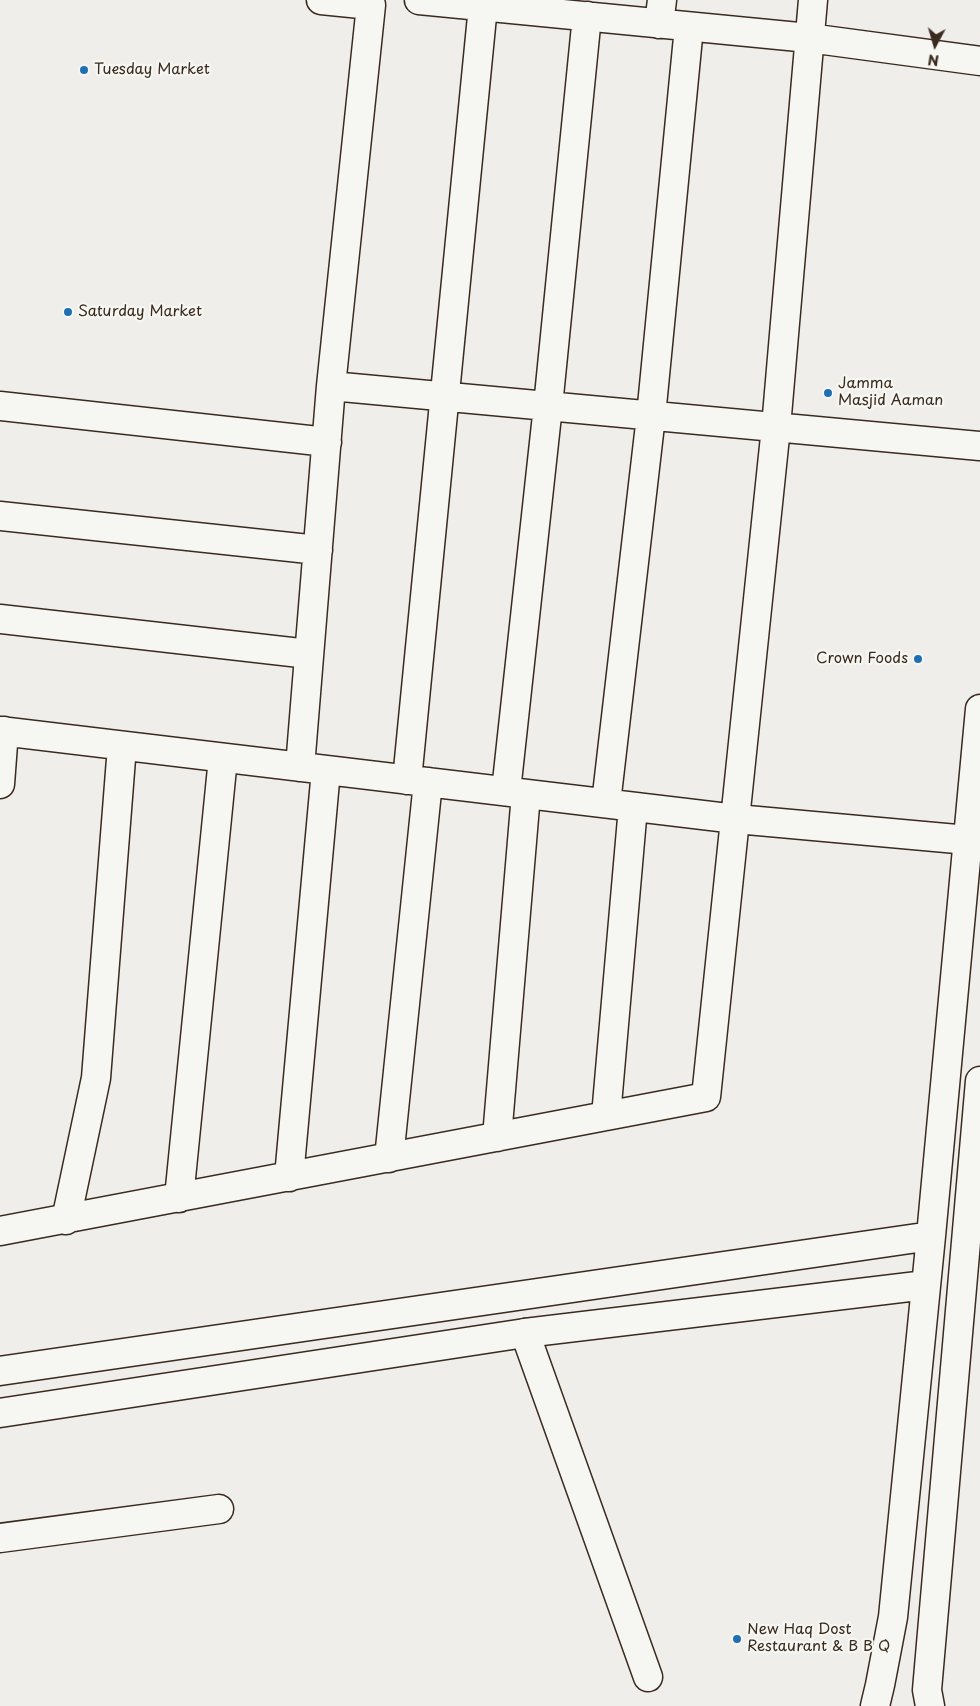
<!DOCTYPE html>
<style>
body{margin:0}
#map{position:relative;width:980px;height:1706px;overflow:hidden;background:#efeeea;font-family:"Playpen Sans",sans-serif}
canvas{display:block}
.north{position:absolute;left:910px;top:20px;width:50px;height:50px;-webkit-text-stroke:4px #f6f6f2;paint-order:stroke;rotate:186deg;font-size:14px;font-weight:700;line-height:20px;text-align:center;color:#3b2a1e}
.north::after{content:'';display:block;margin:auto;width:18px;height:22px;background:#3b2a1e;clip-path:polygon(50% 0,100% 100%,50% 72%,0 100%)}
</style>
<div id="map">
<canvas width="980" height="1706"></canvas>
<div class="north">N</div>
</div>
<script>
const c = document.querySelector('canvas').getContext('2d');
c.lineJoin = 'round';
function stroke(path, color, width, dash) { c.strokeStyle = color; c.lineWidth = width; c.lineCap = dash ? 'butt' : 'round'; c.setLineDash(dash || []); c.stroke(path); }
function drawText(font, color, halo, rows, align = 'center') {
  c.font = font + ' "Playpen Sans",sans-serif'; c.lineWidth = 4.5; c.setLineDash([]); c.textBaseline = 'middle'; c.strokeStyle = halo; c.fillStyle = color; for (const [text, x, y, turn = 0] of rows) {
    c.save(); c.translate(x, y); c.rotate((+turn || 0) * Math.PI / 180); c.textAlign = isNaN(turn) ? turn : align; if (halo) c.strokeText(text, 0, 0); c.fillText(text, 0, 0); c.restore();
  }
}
const minor = new Path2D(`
 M321 0 371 5 331 386 980 446
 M419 0 809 38 980 61
 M659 24 662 0
 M0 406 327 442
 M0 516 318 550
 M0 619 309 654
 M0 731 736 819 968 840
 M300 767 331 386
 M407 780 483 6
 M0 784 4 731
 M506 791 548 406 587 16
 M606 803 651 416 689 27
 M606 1116 633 807
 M497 1137 526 794
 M389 1158 428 782
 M289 1177 326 770
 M179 1198 223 758
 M66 1220 96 1078 122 746
 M0 1231 706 1097 776 427 813 0
 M525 1333 648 1677
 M0 1538 219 1509`);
const tertiary = new Path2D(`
 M0 1371 931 1236
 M0 1413 525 1333 926 1285
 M875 1706 880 1685 893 1617 931 1236 980 709
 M930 1706 927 1690 980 1081`);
stroke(minor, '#3b2a1e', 31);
stroke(tertiary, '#3b2a1e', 31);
stroke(minor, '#f6f6f2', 28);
stroke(tertiary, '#f6f6f2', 28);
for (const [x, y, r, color] of [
 [84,70,5,"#1f6fb2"],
 [68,312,5,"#1f6fb2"],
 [828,393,5,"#1f6fb2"],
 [918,659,5,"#1f6fb2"],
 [737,1639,5,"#1f6fb2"]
]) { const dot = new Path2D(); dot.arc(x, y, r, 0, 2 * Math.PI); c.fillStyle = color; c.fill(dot); stroke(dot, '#f6f6f2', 2); }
drawText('15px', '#3b2a1e', '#f6f6f2', [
 ["Tuesday Market",94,70],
 ["Saturday Market",78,312],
 ["Jamma",838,384],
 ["Masjid Aaman",838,401],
 ["Crown Foods",908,659,"right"],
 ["New Haq Dost",747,1630],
 ["Restaurant & B B Q",747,1647]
], 'left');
</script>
